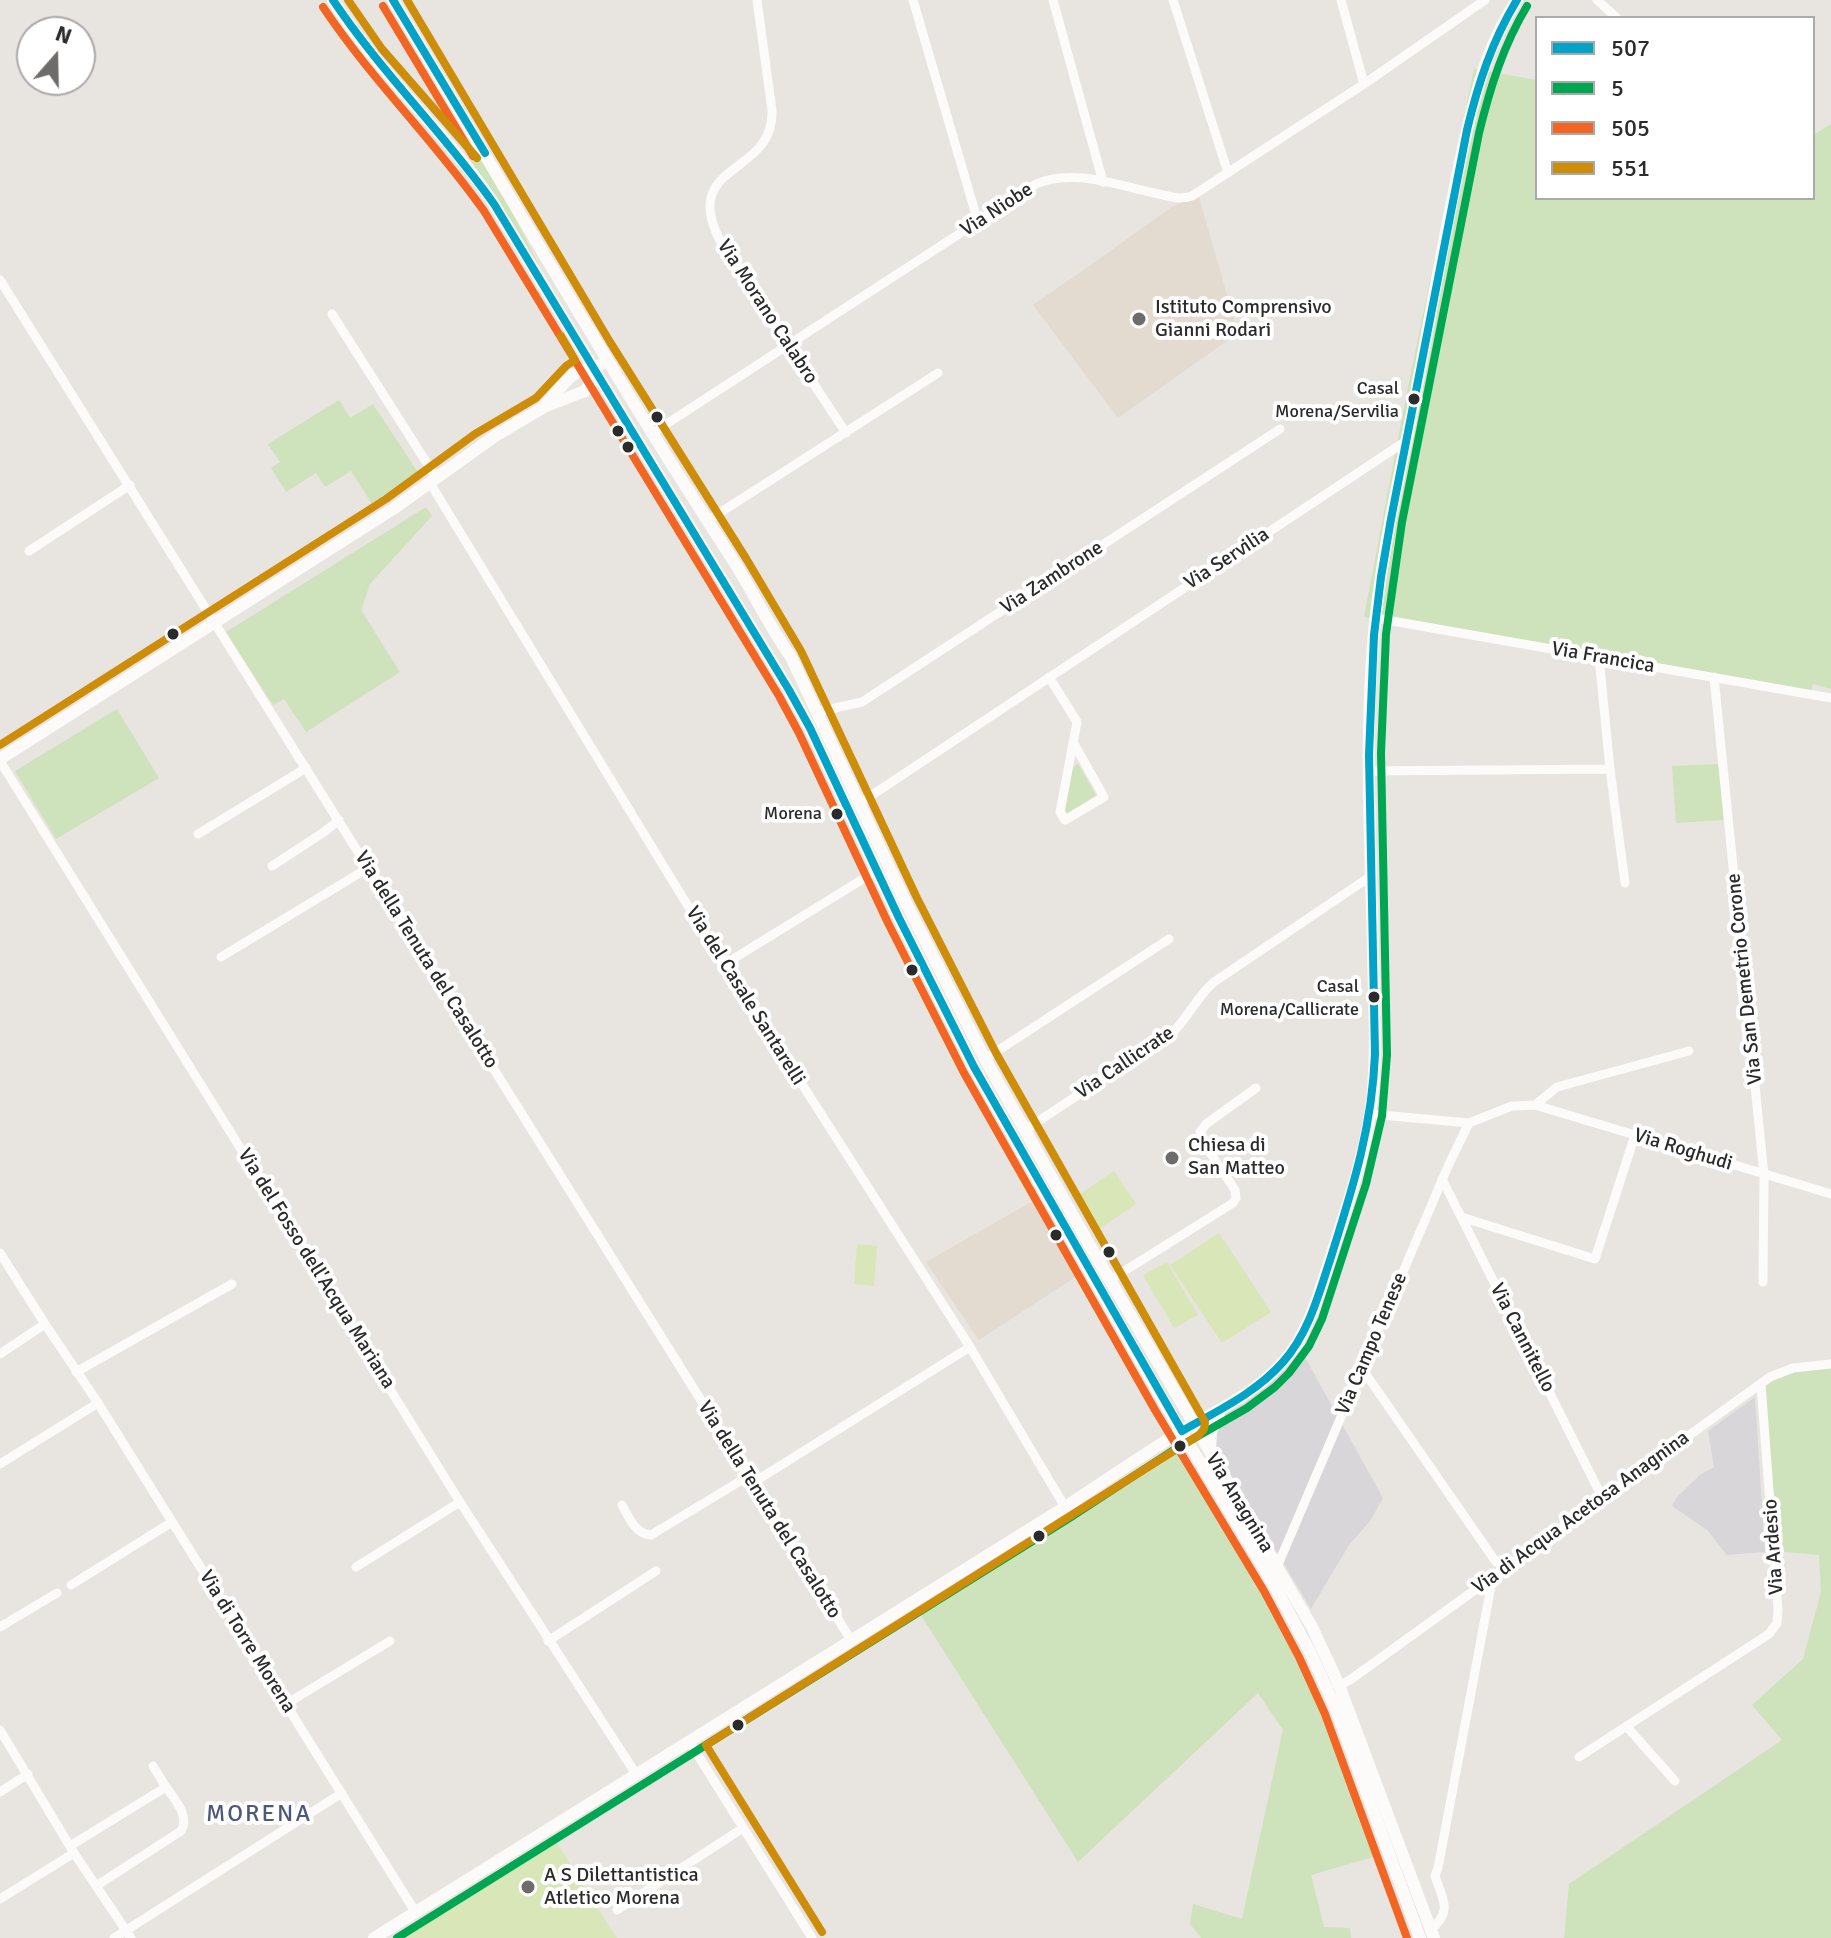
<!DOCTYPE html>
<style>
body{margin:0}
#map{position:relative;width:1831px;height:1938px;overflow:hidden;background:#e8e4e0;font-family:Signika,sans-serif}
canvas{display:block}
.legend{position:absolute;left:1535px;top:16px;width:280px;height:184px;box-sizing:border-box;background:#fff;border:2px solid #aaa;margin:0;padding:10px 14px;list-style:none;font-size:24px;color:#2b2b2b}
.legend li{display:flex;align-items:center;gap:16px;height:40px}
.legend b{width:40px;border:2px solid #aaa}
.north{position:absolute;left:16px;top:16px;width:80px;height:80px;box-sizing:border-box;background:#fff;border:2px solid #aaa;border-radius:50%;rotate:20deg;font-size:22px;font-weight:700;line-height:32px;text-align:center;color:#2b2b2b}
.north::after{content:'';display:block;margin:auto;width:28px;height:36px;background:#6d6c6a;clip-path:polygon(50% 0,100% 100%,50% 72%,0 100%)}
</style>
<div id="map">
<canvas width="1831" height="1938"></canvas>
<ul class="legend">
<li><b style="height:10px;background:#02a3c6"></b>507</li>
<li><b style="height:10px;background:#00a651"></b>5</li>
<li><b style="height:10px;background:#f26522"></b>505</li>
<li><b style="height:10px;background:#ce8d09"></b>551</li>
</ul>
<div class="north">N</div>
</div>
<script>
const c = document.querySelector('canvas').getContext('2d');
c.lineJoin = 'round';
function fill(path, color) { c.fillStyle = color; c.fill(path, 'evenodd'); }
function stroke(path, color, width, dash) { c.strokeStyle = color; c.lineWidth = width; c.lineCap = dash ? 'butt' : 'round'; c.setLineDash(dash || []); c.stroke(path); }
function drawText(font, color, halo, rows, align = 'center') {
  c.font = font + ' Signika,sans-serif'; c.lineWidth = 8; c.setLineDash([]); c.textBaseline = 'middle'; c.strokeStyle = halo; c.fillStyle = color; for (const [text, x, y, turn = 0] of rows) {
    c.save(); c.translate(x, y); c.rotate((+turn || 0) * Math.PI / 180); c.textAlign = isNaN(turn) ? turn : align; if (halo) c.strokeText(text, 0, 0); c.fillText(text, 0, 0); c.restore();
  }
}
fill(new Path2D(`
 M1301 1350 1383 1498 1370 1521 1349 1545 1311 1609 1202 1427 1245 1403Z
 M1755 1397 1765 1552 1727 1555 1707 1530 1672 1506 1677 1497 1700 1475 1714 1467 1708 1431Z`), '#d8d6d8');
fill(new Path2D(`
 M1199 197 1238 333 1118 418 1033 305 1092 264 1173 206Z
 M1036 1199 1080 1274 979 1340 926 1262Z`), '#e3dbcf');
fill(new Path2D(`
 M1474 69 1537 80V198H1813V135L1831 124V689L1813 684 1810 694 1364 617 1409 382Z
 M477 153 509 206 540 267 469 158Z
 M339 400 350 418 373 404 419 474V480L374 507 351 471 325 487 316 473 286 492 271 468 280 462 268 444Z
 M426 507 432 516 370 584 361 610 400 672 306 732 284 699 273 705 226 632Z
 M117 709 159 778 56 839 15 771Z
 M1078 764 1096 795 1068 814 1065 810 1073 767Z
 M1720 764 1724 820 1676 823 1672 766Z
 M1831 1367V1938H1564L1569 1884 1782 1740 1752 1705 1803 1659 1821 1592 1819 1555 1774 1551 1761 1384 1780 1372Z
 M1178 1445 1318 1694 1377 1856 1311 1875 1324 1927 1350 1928 1351 1938H1201L1190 1924 1193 1904 1242 1919 1283 1730 1258 1693 1078 1862 917 1609Z`), '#cee2bb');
fill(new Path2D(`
 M1114 1171 1136 1204 1099 1229 1077 1196Z
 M1219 1233 1271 1312 1222 1343 1170 1265Z
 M857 1244 877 1246 874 1286 854 1284Z
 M1167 1262 1198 1315 1174 1328 1143 1275Z
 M552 1836 617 1938H392Z`), '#d9e6b8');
stroke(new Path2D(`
 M757 0 772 111C774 178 675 161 723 246L846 433
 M913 0 978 222
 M1053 0 1103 182
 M1173 0 1228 173
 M1341 0 1364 84
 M1597 0 1617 18
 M0 280C286 732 564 1189 851 1640
 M332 314 437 479
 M651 434 1036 184C1072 168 1117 185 1154 193 1167 196 1179 200 1192 196L1364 84 1485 0
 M430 483 683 898 970 1347 1065 1507
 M707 521 938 373
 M29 551 130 485
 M1375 618 1831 698
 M1599 657 1610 769 1625 883
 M1049 677 1077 722 1060 812 1065 820 1104 797 1073 742
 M1714 677 1764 1175 1763 1282
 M817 712 862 702 1280 429
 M0 761 460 1502 636 1774
 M1369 771 1610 769
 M860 803 1406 441
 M198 834 306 768
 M272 866 324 832 339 820
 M221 957 368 868
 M725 964 871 874 876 868
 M985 1059 1169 939
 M1535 1105 1557 1087 1689 1051
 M1370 1114 1469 1123 1512 1106 1535 1105 1831 1194
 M1025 1130 1172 1033C1189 1017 1197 996 1214 982L1371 876
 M1442 1179 1602 1497
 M1461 1217 1595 1259 1635 1135
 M0 1253 45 1324 98 1403 416 1913
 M1110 1280 1233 1203 1236 1198 1235 1190 1203 1142 1200 1132 1206 1124 1256 1088
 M0 1354 45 1324
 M1361 1367 1496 1562
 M76 1372 232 1284
 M0 1464 98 1403
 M751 1484 970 1347
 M622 1505C629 1517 635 1534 651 1535L747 1477
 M356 1567 460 1502
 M1277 1567 1449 1164 1469 1123
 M71 1585 172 1522
 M0 1627 57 1593
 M548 1641 656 1571
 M1336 1684H1342L1350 1680 1770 1377 1793 1368 1831 1364
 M286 1704 390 1641
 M1627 1727 1675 1781
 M0 1730 74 1853 131 1938
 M689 1741 812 1938
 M1579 1757 1769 1634 1777 1623 1778 1610 1761 1384
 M153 1766 166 1787
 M0 1792 28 1774
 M70 1846 166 1787C175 1800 190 1816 181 1831L96 1886
 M0 1899 74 1853
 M617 1910 743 1828
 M1430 1930C1454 1912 1442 1898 1435 1876L1438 1868 1493 1576
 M114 1938 342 1793`), '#fcfbfa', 9);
stroke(new Path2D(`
 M333 0C379 74 446 132 494 204L789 690 810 728 899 918 974 1067 1165 1404 1274 1585 1310 1652 1336 1709 1420 1938
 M393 0C504 185 611 373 729 554 751 587 768 625 791 657L906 903 985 1059 1089 1244 1312 1627 1339 1685 1434 1938
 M546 404C555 394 564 382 574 374 582 368 592 370 600 365
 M0 759 393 509 495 436 544 407 585 391 592 382 594 369
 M1210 1450 1211 1432 1220 1411
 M374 1938 1065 1507C1103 1482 1141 1456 1180 1432 1219 1409 1264 1390 1291 1352 1313 1321 1322 1282 1334 1247 1348 1203 1363 1159 1370 1114 1378 1062 1374 1007 1373 954 1371 847 1364 740 1374 633 1381 557 1398 483 1413 408 1431 315 1446 222 1467 130 1478 84 1490 40 1517 0`), '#fcfbfa', 12);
stroke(new Path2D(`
 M333 0C381 72 444 133 494 204L789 690 810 728 899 918 974 1067 1182 1431C1217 1411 1256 1393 1283 1362 1309 1333 1319 1293 1331 1257 1353 1187 1372 1128 1375 1054L1369 755 1374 635 1381 577 1391 519 1467 130C1478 84 1492 41 1517 0
 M393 0 485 153`), '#02a3c6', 8);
stroke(new Path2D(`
 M397 1938 1071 1517 1172 1451 1247 1408 1275 1387 1289 1373 1309 1346 1322 1319 1366 1184 1382 1116 1387 1055 1381 753 1386 634 1402 522 1479 133C1490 88 1503 46 1527 6`), '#00a651', 8);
stroke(new Path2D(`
 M383 6 473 156
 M323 7C371 79 434 140 484 211L779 696 799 733 888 923 964 1073 1155 1410 1264 1591 1299 1657 1325 1714 1407 1938`), '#f26522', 8);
stroke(new Path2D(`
 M348 0 382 49 477 158
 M407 0 610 342 747 560 801 651 917 898 996 1053 1205 1422 1204 1429 1199 1435 706 1745 822 1932
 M0 745 386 499 475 434 536 398 566 366 575 360 561 336`), '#ce8d09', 8);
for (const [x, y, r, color] of [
 [1139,319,8,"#6d6c6a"],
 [1414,399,7,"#2b2b2b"],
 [657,417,7,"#2b2b2b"],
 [618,431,7,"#2b2b2b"],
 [628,447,7,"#2b2b2b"],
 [173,634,7,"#2b2b2b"],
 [837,814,7,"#2b2b2b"],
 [912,970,7,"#2b2b2b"],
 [1374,997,7,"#2b2b2b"],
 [1172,1158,8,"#6d6c6a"],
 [1056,1235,7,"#2b2b2b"],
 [1109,1252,7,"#2b2b2b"],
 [1180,1446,7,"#2b2b2b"],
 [1039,1536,7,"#2b2b2b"],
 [738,1725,7,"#2b2b2b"],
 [528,1887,8,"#6d6c6a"]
]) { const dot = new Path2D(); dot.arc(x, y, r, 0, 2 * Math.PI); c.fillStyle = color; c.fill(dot); stroke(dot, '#fff', 3); }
drawText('18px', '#2b2b2b', '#fff', [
 ["Casal",1399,389],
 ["Morena/Servilia",1399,412],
 ["Morena",822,814],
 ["Casal",1359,987],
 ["Morena/Callicrate",1359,1010]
], 'right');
drawText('20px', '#2b2b2b', '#fff', [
 ["Via Niobe",997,210,-33],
 ["Via Morano Calabro",767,312,57],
 ["Via Servilia",1227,559,-33],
 ["Via Zambrone",1052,578,-33],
 ["Via Francica",1603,658,10],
 ["Via della Tenuta del Casalotto",426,960,58],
 ["Via San Demetrio Corone",1745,979,-96],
 ["Via del Casale Santarelli",745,996,58],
 ["Via Callicrate",1125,1063,-34],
 ["Via Roghudi",1683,1150,17],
 ["Via del Fosso dell'Acqua Mariana",316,1269,58],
 ["Via Cannitello",1522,1338,63],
 ["Via Campo Tenese",1372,1344,-67],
 ["Via Anagnina",1239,1503,59],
 ["Via della Tenuta del Casalotto",769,1510,58],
 ["Via di Acqua Acetosa Anagnina",1581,1513,-36],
 ["Via Ardesio",1774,1547,-94],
 ["Via di Torre Morena",247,1642,58]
]);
drawText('20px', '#2b2b2b', '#fff', [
 ["Istituto Comprensivo",1155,308],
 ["Gianni Rodari",1155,331],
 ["Chiesa di",1188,1146],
 ["San Matteo",1188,1169],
 ["A S Dilettantistica",544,1876],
 ["Atletico Morena",544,1899]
], 'left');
c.letterSpacing = '2px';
drawText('24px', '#4c587a', '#fff', [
 ["MORENA",259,1815]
]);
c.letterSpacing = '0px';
</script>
